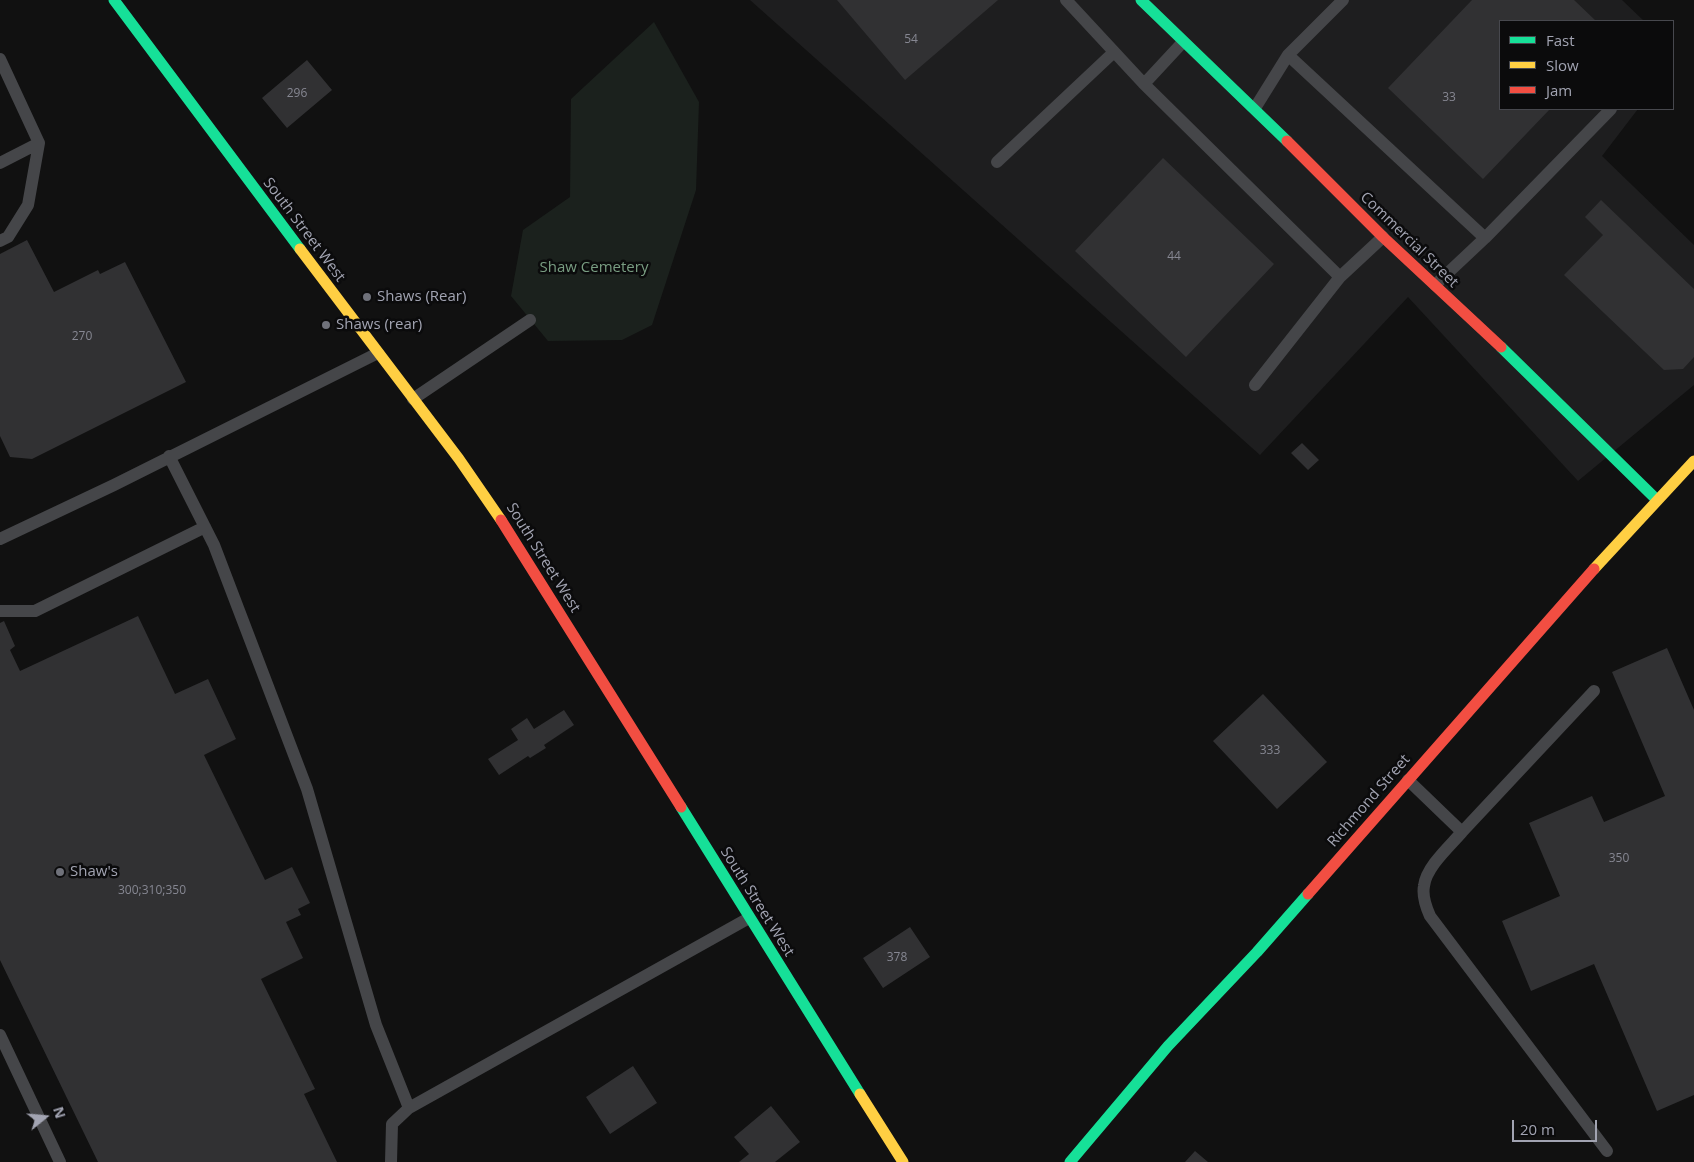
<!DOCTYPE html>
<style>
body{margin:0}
#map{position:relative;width:1694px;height:1162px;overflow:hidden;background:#111;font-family:"Open Sans",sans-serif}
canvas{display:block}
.legend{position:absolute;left:1499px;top:20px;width:175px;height:90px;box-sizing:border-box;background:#0b0b0c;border:1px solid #47484e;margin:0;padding:6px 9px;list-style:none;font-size:15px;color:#a2a4b2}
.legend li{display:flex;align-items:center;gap:10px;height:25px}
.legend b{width:25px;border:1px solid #47484e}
.north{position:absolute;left:20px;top:1092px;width:50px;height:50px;-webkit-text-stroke:4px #0b0b0c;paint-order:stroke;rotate:73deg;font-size:14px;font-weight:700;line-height:20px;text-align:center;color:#a2a4b2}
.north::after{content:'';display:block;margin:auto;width:18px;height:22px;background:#a2a4b2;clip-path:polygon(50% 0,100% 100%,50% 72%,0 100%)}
.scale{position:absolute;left:1512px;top:1120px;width:85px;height:22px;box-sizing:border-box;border:2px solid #a2a4b2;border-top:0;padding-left:6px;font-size:15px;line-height:18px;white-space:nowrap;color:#a2a4b2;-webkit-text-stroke:4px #0b0b0c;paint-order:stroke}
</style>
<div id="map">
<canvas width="1694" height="1162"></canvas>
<ul class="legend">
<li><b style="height:6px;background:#16e098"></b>Fast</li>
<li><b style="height:6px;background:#ffcf43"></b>Slow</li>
<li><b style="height:6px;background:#f24e42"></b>Jam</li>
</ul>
<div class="north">N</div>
<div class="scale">20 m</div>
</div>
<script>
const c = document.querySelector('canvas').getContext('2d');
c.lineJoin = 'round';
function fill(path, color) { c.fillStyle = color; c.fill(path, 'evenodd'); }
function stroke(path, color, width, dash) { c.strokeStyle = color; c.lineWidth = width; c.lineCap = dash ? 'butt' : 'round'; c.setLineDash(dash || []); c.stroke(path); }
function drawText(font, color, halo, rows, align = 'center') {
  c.font = font + ' "Open Sans",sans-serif'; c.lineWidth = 5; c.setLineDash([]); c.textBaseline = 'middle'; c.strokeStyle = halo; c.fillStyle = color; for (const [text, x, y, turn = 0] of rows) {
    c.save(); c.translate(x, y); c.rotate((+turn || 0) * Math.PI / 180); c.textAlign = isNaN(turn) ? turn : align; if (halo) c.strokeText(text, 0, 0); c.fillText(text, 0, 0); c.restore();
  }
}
fill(new Path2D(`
 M750 0H1622L1644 21H1500V109H1638L1602 156 1694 245V385L1578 481 1408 297 1260 455Z`), '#1e1e1f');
fill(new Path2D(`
 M654 22 699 102 696 190 652 325 622 340 548 341 511 296 523 230 570 197 571 99Z`), '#1b211d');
fill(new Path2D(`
 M837 0H998L905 80Z
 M1472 0H1574L1596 21H1500V109H1550L1483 179 1388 88Z
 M307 60 332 90 287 128 262 98Z
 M1163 158 1274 264 1186 357 1075 251Z
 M1601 200 1694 289V357L1683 369 1664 370 1564 275 1603 235 1585 217Z
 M27 240 54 292 98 270 100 274 125 262 186 382 32 459 10 457 0 436V254Z
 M1302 443 1319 460 1308 470 1291 453Z
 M138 616 175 694 208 679 236 739 204 755 265 880 292 867 310 903 298 909 301 915 286 922 303 958 261 979 315 1089 304 1094 337 1162H98L0 960V623L4 621 15 646 10 650 20 671Z
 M1667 648 1694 710V1095L1657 1111 1594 964 1531 991 1502 921 1560 896 1529 823 1592 796 1604 822 1665 796 1612 672Z
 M1263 694 1327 762 1277 809 1213 741Z
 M564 710 574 725 544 745 546 748 530 758 528 756 499 775 488 759 518 740 511 729 527 718 534 729Z
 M910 927 930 957 883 988 863 958Z
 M633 1066 657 1103 610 1134 586 1097Z
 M771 1106 800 1142 775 1162H739L749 1154 734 1137Z
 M1195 1151 1208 1162H1185Z`), '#313133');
stroke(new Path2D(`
 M1066 0 1144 84
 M1183 42 1144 84 1340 277 1383 237
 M1288 55 1485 238 1435 285
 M0 59 39 143 0 163
 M1255 108 1288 55 1343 0
 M997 162 1114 52
 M1485 238 1611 109
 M0 241 8 237 28 205 39 143
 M1255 385 1340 277
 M413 399 530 320
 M169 456 214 545 307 789 376 1025 409 1108
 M0 539 114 485 378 353
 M0 611H35L205 527
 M1408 780 1462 832C1450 846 1426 867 1424 886 1422 896 1426 907 1430 916L1607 1151
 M1462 832 1594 691
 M0 1035 60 1162
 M391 1162 392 1124 409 1108 749 918`), '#454649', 12);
stroke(new Path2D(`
 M114 0 300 249
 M1141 0 1287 141
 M1501 347 1657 500
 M681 807 860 1094
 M1070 1162 1168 1046 1257 952 1308 894`), '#16e098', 11);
stroke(new Path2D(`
 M300 249 459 459 501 520
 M1594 569 1694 461
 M860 1094 903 1162`), '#ffcf43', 11);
stroke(new Path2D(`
 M1287 141 1383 237 1501 347
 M501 520 681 807
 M1308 894 1594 569`), '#f24e42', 11);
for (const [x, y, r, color] of [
 [367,297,5,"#6f717a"],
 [326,325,5,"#6f717a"],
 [60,872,5,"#6f717a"]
]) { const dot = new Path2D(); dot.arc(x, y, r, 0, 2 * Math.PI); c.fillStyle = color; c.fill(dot); stroke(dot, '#0b0b0c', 2); }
drawText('12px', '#868792', null, [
 ["54",911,40],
 ["296",297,94],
 ["33",1449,98],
 ["44",1174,257],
 ["270",82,337],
 ["333",1270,751],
 ["350",1619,859],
 ["300;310;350",152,891],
 ["378",897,958]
]);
drawText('15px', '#a2a4b2', '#0b0b0c', [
 ["South Street West",304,230,53],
 ["Commercial Street",1409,240,44],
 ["South Street West",543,558,58],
 ["Richmond Street",1369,801,-49],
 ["South Street West",757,902,58]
]);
drawText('15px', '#799d82', '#0b0b0c', [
 ["Shaw Cemetery",594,268]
]);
drawText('15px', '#a2a4b2', '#0b0b0c', [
 ["Shaws (Rear)",377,297],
 ["Shaws (rear)",336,325],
 ["Shaw's",70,872]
], 'left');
</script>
